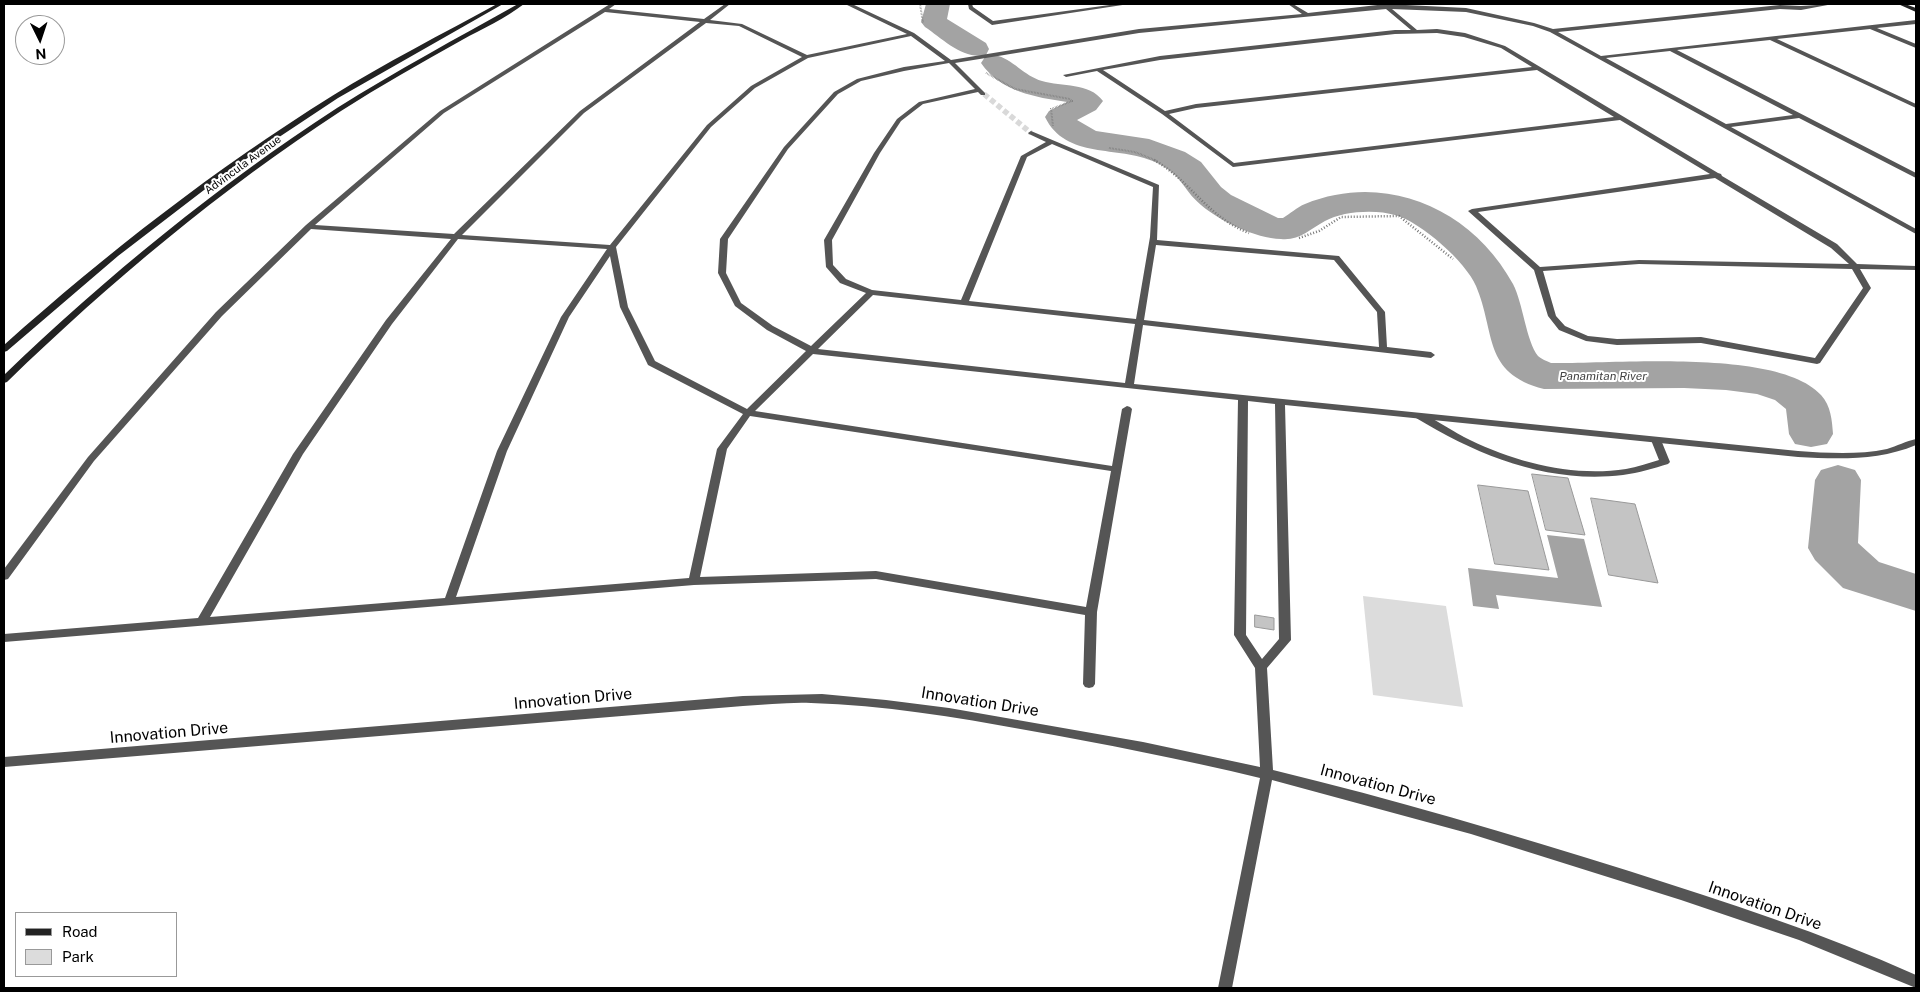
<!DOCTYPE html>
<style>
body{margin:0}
#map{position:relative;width:1920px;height:992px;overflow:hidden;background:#fff;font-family:"Public Sans",sans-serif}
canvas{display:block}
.frame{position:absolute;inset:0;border:5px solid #000;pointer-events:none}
.legend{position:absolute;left:15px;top:912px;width:162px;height:65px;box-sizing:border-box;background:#fff;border:1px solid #999;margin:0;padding:6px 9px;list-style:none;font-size:15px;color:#000}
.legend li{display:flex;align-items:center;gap:10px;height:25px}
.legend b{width:25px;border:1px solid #999}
.north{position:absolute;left:15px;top:15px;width:50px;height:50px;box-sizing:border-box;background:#fff;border:1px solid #999;border-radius:50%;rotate:176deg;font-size:14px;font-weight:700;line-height:20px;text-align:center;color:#000}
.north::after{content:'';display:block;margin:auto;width:18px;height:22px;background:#000;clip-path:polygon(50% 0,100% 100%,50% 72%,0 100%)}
</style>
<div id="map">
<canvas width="1920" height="992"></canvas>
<div class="frame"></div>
<ul class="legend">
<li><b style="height:6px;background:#222"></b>Road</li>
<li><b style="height:14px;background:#dcdcdc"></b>Park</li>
</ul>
<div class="north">N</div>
</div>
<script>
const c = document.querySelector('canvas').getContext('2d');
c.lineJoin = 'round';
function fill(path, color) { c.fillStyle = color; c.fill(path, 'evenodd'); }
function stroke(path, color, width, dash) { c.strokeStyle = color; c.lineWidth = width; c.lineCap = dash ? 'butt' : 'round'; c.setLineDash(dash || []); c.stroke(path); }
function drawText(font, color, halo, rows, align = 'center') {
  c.font = font + ' "Public Sans",sans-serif'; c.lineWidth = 4; c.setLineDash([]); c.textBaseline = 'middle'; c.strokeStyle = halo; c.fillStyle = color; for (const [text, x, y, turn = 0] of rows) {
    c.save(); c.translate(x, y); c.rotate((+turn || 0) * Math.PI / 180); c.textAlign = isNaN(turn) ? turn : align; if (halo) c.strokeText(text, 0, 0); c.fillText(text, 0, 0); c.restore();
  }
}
fill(new Path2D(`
 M1363 596 1446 606 1463 707 1373 695Z`), '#dcdcdc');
fill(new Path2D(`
 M1547 535 1584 539 1602 607 1496 595 1499 609 1473 606 1468 568 1558 578Z`), '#a3a3a3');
fill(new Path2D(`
 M926 4H950L947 19 986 43 989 49 986 55C963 60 943 39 925 27L921 22Z
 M995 55C1013 59 1024 76 1042 81 1062 87 1089 82 1103 101L1096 110 1077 120 1096 131 1149 139 1185 152 1201 162 1221 187 1231 195 1278 218H1283C1290 214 1297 207 1305 204 1386 171 1472 209 1513 284 1523 303 1526 341 1538 356 1541 359 1547 361 1551 363 1613 364 1779 348 1821 395 1831 406 1832 420 1833 434L1827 444 1811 447 1795 444 1789 434 1786 409 1775 400 1757 394 1726 390 1684 388 1544 389C1482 373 1496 333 1476 286 1466 262 1421 222 1395 215 1376 209 1342 211 1325 221 1310 229 1299 241 1281 239 1255 238 1221 222 1201 205 1181 188 1184 176 1155 162 1118 145 1066 160 1045 117L1049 111 1067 102C1035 97 1001 92 981 63L985 57Z
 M1838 465 1855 470 1861 480 1858 543 1879 562 1916 574V611L1843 588 1815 560 1808 548 1815 480 1821 470Z`), '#a3a3a3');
const building = new Path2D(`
 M1532 474 1568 478 1585 535 1546 530Z
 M1478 485 1528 491 1549 570 1495 564Z
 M1591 498 1635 504 1658 583 1609 575Z
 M1255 615 1274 618V630L1255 627Z`);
fill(building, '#c4c4c4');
stroke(building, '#999', 1);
stroke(new Path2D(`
 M984 94 1031 133`), '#d9d9d9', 5.5, [5.5, 3]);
stroke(new Path2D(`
 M920 4 923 23
 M986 73 1015 89 1070 99 1072 101 1051 109 1053 126
 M1109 148 1135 152 1157 161`), '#777', 2, [0.5, 1]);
stroke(new Path2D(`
 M1154 160C1191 181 1207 217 1249 233
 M1299 238 1319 231 1341 217 1399 216 1453 259`), '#777', 2.5, [1, 2]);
fill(new Path2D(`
 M1419 413C1433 417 1455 433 1470 440 1518 463 1573 477 1626 469 1637 467 1648 463 1659 460L1651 440 1656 437 1661 440 1670 462 1668 464C1654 468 1639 473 1623 475 1548 484 1479 456 1416 418L1414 416 1416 414Z`), '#555');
fill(new Path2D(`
 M610 4H616L609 9 704 19 725 4H730L710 20 742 24 807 55 907 34 845 4H852L914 33 951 60 1139 29 1302 14 1288 4H1293L1308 13 1386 4 1466 8 1534 23 1553 29 1780 5 1801 6 1833 4 1801 10 1780 9 1558 32 1601 56 1916 20V24L1877 28 1916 44V48L1870 29 1777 39 1916 104V108L1770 40 1677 50 1916 173V178L1914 177 1799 118 1731 127 1916 229V234L1550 32 1533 26 1466 12 1392 9 1417 30 1437 29 1465 33 1505 46 1718 173 1721 174 1722 176 1837 244 1857 264 1916 266V270L1860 269 1871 288 1820 363 1817 364 1701 343 1617 345 1586 341 1559 330 1548 316 1534 270 1468 211 1472 209 1710 174 1620 120 1233 167 1162 114 1097 71 1066 77 1063 75 1160 56 1395 30H1411L1386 9 1139 33 955 63 985 93V95H981L978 92 923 104 901 121 880 153 832 240 833 265 846 279 872 290 961 300 1021 156 1046 142 1029 134 1028 133 1031 131 1159 185 1157 240 1339 256 1385 312 1387 347 1431 352 1435 355 1431 358 1143 325 1134 384 1798 451C1827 453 1858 455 1887 449 1897 446 1906 441 1916 439V445C1878 461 1838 459 1798 457L1285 405 1291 640 1267 668 1273 770C1393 799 1511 834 1629 871 1726 902 1823 933 1916 975V988L1799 940 1681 900 1471 834 1272 780 1232 988H1218L1260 778C1182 759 1104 744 1026 730 955 717 883 705 811 703 788 702 766 705 743 706L4 767V757L743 696 822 694 886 700 949 708 1143 742 1260 767 1255 668 1234 635 1238 400 813 354 755 411 1112 466 1122 409 1127 406 1130 407 1132 409 1097 612 1095 684 1093 687 1089 688 1085 687 1083 684 1085 615 876 579 694 585 4 642V634L198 618 293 454 386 320 451 239 311 229 222 316 94 461 8 579 4 580V569L88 457 216 312 306 225 440 111ZM605 12 700 22 580 111 454 234 315 225 444 113ZM706 23 739 26 802 57 751 86 707 125 610 245 462 235 584 113ZM1437 33 1464 37 1501 48 1532 67 1196 104 1165 111 1103 70 1160 60 1395 34ZM911 36 945 61 904 67 857 79 834 92 784 147 720 239 718 273 735 306 767 330 806 351 747 409 655 361 628 307 616 247 711 127 755 88 808 58ZM1670 51 1793 115 1726 124 1606 58ZM949 63 975 89 919 102 897 119 874 153 824 240 826 267 840 283 866 293 811 346 773 326 741 303 726 273 728 239 788 149 838 94 861 81 904 71ZM1537 70 1614 117 1234 163 1169 114 1196 108ZM1052 144 1153 187 1150 237 1136 319 969 301 1027 157ZM1715 178 1831 248 1849 264 1639 260 1540 267 1478 212ZM458 239 607 249 561 317 497 451 445 598 210 617 303 454 392 324ZM1156 245 1334 260 1377 312 1379 347 1144 320ZM610 256 620 307 648 365 743 414 717 449 689 578 456 597 507 451 569 317ZM1639 264 1852 269 1863 288 1815 358 1701 337 1617 339 1588 336 1565 326 1556 316 1543 271ZM873 295 1135 324 1125 383 818 349ZM1248 401 1275 404 1279 639 1262 659 1246 635ZM750 416 1111 471 1086 607 876 571 700 577 727 449Z
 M968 4H972L973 7 993 21 1117 4H1129L992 25 969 9Z`), '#555');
fill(new Path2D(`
 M497 4H503L338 98 234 167 118 256 7 351 4 352V345C107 253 215 169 332 96 385 63 442 34 497 4Z
 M518 4H524C506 18 482 29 462 40 421 63 380 86 341 111 220 190 110 282 7 382L4 383V375C107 276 217 186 337 108 396 71 457 38 518 4Z
 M1898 4H1905L1916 8V12Z`), '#222');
drawText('11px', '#000', '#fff', [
 ["Advincula Avenue",243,165,-36]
]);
drawText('italic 12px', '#444', '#fff', [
 ["Panamitan River",1603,376]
]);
drawText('16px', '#000', '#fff', [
 ["Innovation Drive",573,699,-5],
 ["Innovation Drive",980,702,9],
 ["Innovation Drive",169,733,-5],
 ["Innovation Drive",1378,785,15],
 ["Innovation Drive",1765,906,19]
]);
</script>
